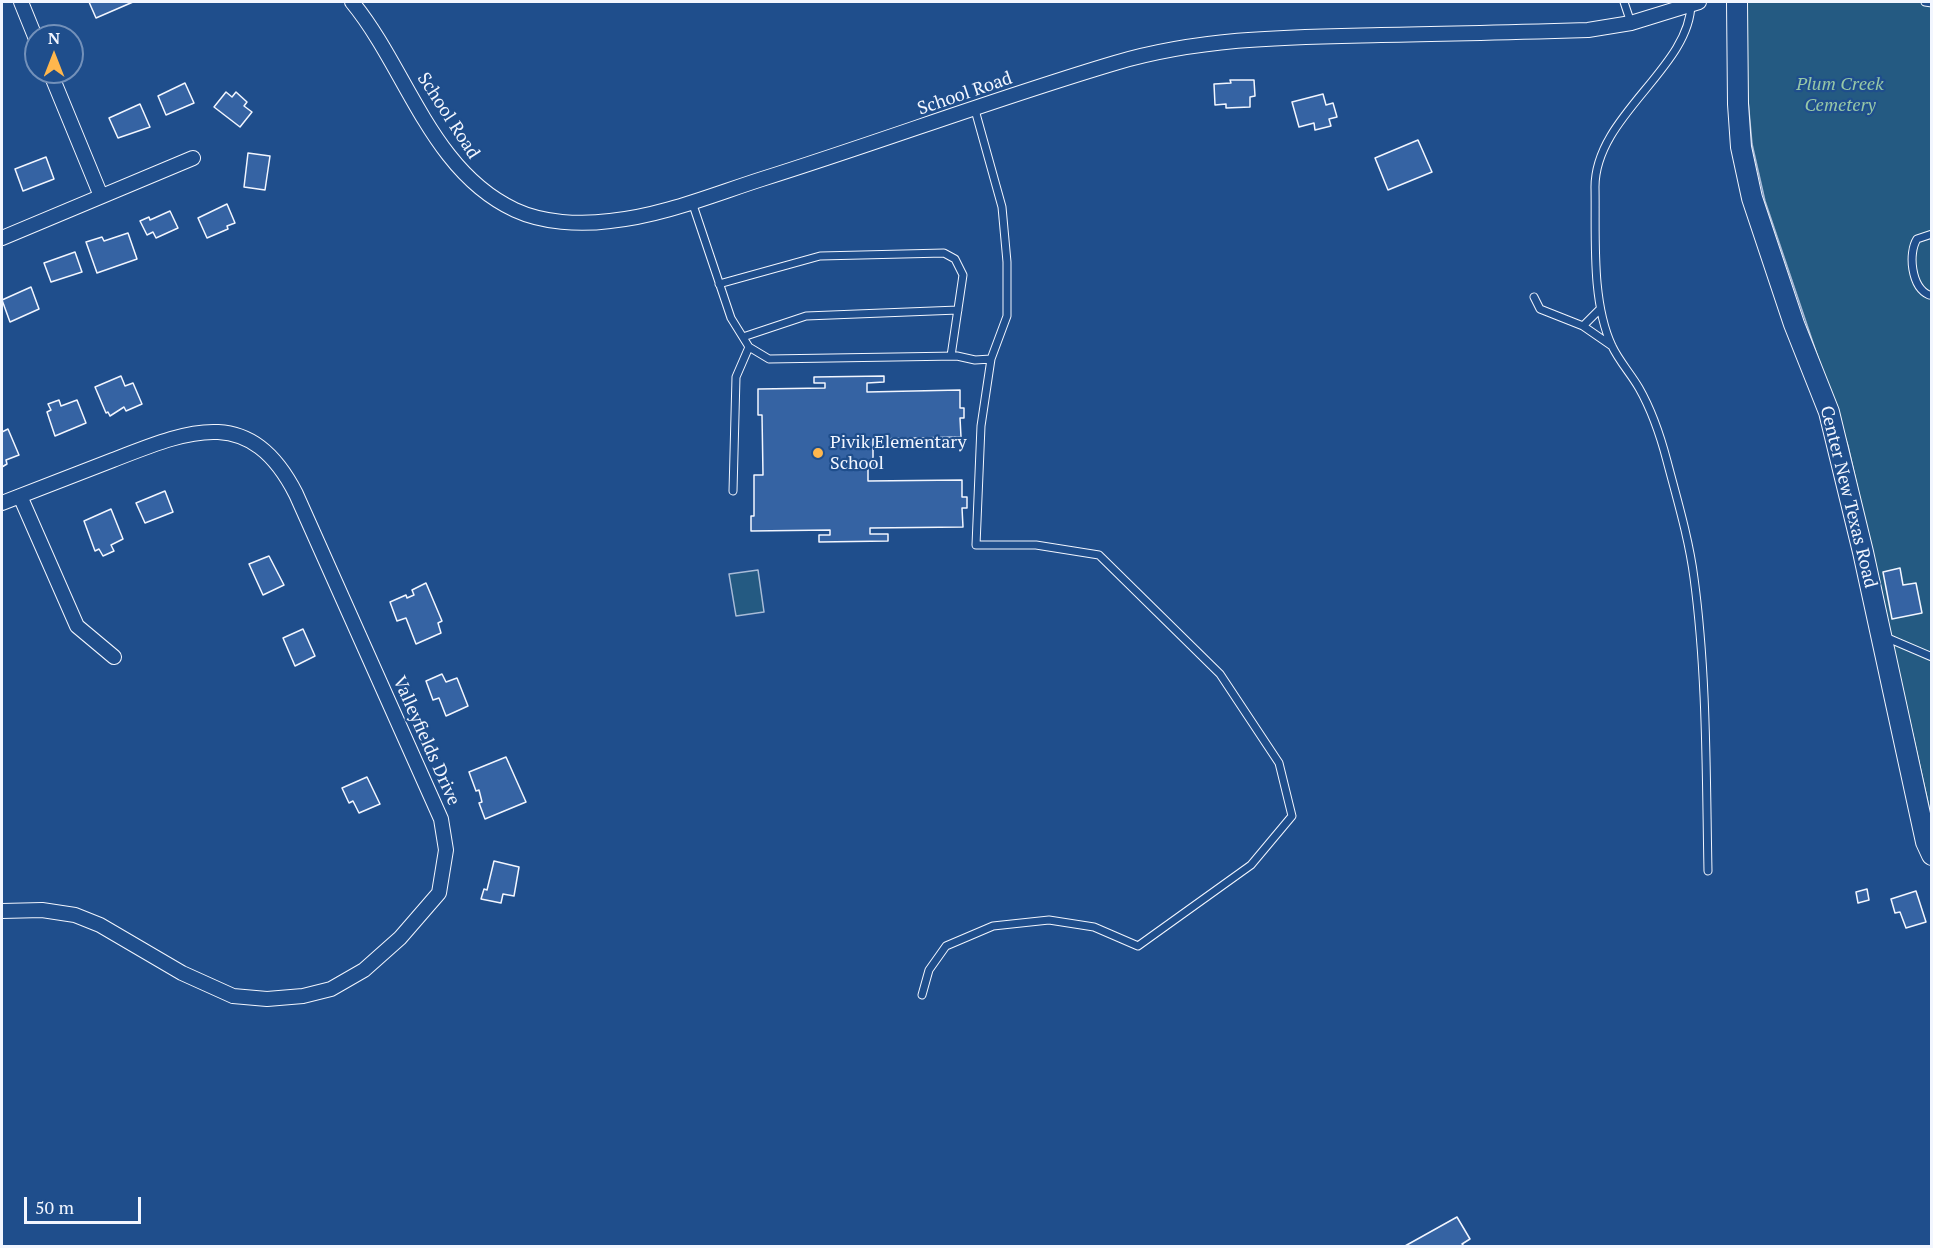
<!DOCTYPE html>
<style>
body{margin:0}
#map{position:relative;width:1933px;height:1248px;overflow:hidden;background:#1f4e8c;font-family:"PT Serif",serif}
canvas{display:block}
.frame{position:absolute;inset:0;border:3px solid #f2f6ff;pointer-events:none}
.north{position:absolute;left:24px;top:24px;width:60px;height:60px;box-sizing:border-box;background:#1f4e8c;border:2px solid #7391ba;border-radius:50%;rotate:0deg;font-size:16px;font-weight:700;line-height:24px;text-align:center;color:#f2f6ff}
.north::after{content:'';display:block;margin:auto;width:21px;height:27px;background:#ffb74d;clip-path:polygon(50% 0,100% 100%,50% 72%,0 100%)}
.scale{position:absolute;left:24px;top:1197px;width:117px;height:27px;box-sizing:border-box;border:3px solid #f2f6ff;border-top:0;padding-left:8px;font-size:18px;line-height:21px;white-space:nowrap;color:#f2f6ff;-webkit-text-stroke:4px #1f4e8c;paint-order:stroke}
</style>
<div id="map">
<canvas width="1933" height="1248"></canvas>
<div class="frame"></div>
<div class="north">N</div>
<div class="scale">50 m</div>
</div>
<script>
const c = document.querySelector('canvas').getContext('2d');
c.lineJoin = 'round';
function fill(path, color) { c.fillStyle = color; c.fill(path, 'evenodd'); }
function stroke(path, color, width, dash) { c.strokeStyle = color; c.lineWidth = width; c.lineCap = dash ? 'butt' : 'round'; c.setLineDash(dash || []); c.stroke(path); }
function drawText(font, color, halo, rows, align = 'center') {
  c.font = font + ' "PT Serif",serif'; c.lineWidth = 4.5; c.setLineDash([]); c.textBaseline = 'middle'; c.strokeStyle = halo; c.fillStyle = color; for (const [text, x, y, turn = 0] of rows) {
    c.save(); c.translate(x, y); c.rotate((+turn || 0) * Math.PI / 180); c.textAlign = isNaN(turn) ? turn : align; if (halo) c.strokeText(text, 0, 0); c.fillText(text, 0, 0); c.restore();
  }
}
const green = new Path2D(`
 M1744 2H1931V816L1848 446 1765 201 1752 144 1746 78Z
 M758 570 764 612 736 616 729 574Z`);
fill(green, '#245a82');
stroke(green, '#a8bbd7', 1.5);
const building = new Path2D(`
 M89 2H133L96 18Z
 M1230 80H1254L1255 96 1250 97V107L1226 108V104L1215 105 1214 84 1231 83Z
 M185 83 194 103 166 115 158 96Z
 M226 92 232 97 236 92 247 102 244 106 252 112 240 127 214 107Z
 M1323 94 1326 105 1333 103 1337 117 1329 119 1331 126 1315 130 1314 123 1299 127 1292 102Z
 M140 104 150 127 118 138 109 118Z
 M1418 140 1432 172 1388 190 1375 158Z
 M248 153 270 156 265 190 244 187Z
 M46 157 54 179 23 191 15 169Z
 M227 204 235 223 227 226 228 229 207 238 198 218Z
 M170 211 178 228 156 238 153 232 147 235 140 221 149 217 150 220Z
 M128 233 137 259 97 273 86 242 102 237 104 241Z
 M75 252 82 272 51 282 44 263Z
 M31 287 39 309 10 322 2 300Z
 M121 376 125 386 133 383 142 404 126 411 124 407 110 416 108 412 106 413 95 387Z
 M884 376V382L867 383V392L960 390V408H964V418H960L961 437 873 439V467H868V481L962 480V497H967V508H962L963 527 870 528V534H888V541L819 542V535H830V530L751 531V516H754V475H763L762 415H758V389L825 388V383H814V377Z
 M59 400 61 406 77 400 86 423 55 436 47 412 51 410 48 404Z
 M8 429 19 455 6 460 7 464 2 467V432Z
 M165 491 173 512 145 523 136 503Z
 M111 509 123 539 111 545 114 551 103 556 99 549 95 551 84 521Z
 M269 556 284 585 263 595 249 564Z
 M1900 568 1903 585 1916 583 1922 613 1892 619 1883 572Z
 M426 583 442 621 438 623 441 633 416 644 406 618 397 621 390 602 406 595 407 598 414 595 412 590Z
 M303 629 315 656 295 666 283 638Z
 M442 674 446 682 457 678 468 706 446 716 439 698 433 700 426 681Z
 M506 757 526 802 485 819 479 803 482 802 479 790 476 791 469 772Z
 M367 777 380 804 359 813 353 801 349 803 342 788Z
 M494 861 519 867 514 896 503 894 501 903 481 899 484 889 487 890Z
 M1867 889 1869 900 1858 903 1856 892Z
 M1916 891 1926 922 1906 928 1900 912 1895 913 1891 899Z
 M1457 1217 1470 1239 1462 1244 1464 1246H1405Z`);
fill(building, '#3563a3');
stroke(building, '#f2f6ff', 1.5);
const lane = new Path2D(`
 M1624 2 1631 23
 M1925 2 1932 3
 M1691 4C1690 68 1595 116 1595 187 1596 236 1591 301 1612 346 1619 361 1631 374 1639 388 1651 409 1661 438 1667 461 1677 499 1689 539 1694 578 1707 674 1706 774 1708 871
 M692 202 731 318 749 347 769 359 957 356 975 360 991 359 1007 316V262L1002 207 975 110
 M719 284 820 256 944 253 955 259 963 275 951 356
 M1929 295C1911 287 1908 253 1917 239L1932 234
 M1534 297 1540 309 1583 326
 M1600 309 1583 326 1612 346
 M743 337 806 316 958 310
 M733 491 736 377 749 347
 M1883 636 1932 657
 M922 995 929 970 946 946 993 926 1049 920 1094 927 1138 946 1251 865 1292 816 1279 763 1220 674 1099 555 1036 545H976L981 426 991 359`);
const street = new Path2D(`
 M21 2 36 39
 M352 2C407 69 431 171 515 210 543 223 580 225 610 221 662 216 712 195 762 179 880 142 997 98 1115 63 1202 37 1292 37 1381 35 1450 34 1519 32 1588 30L1631 23 1699 2
 M50 72 101 196
 M2 238 193 158
 M20 496 77 626 114 657
 M2 503C39 489 76 474 113 460 190 430 250 404 296 494L441 819 446 850 439 893 400 938 364 970 331 989 303 996 267 999 233 996 182 973 100 925 75 915 42 910 2 911`);
const secondary = new Path2D(`
 M1737 2 1738 104 1741 147 1752 198 1794 324 1829 412 1863 552 1926 842 1932 855`);
stroke(lane, '#f2f6ff', 9);
stroke(street, '#f2f6ff', 16);
stroke(secondary, '#f2f6ff', 22);
stroke(lane, '#1f4e8c', 7);
stroke(street, '#1f4e8c', 14);
stroke(secondary, '#1f4e8c', 20);
for (const [x, y, r, color] of [
 [818,453,6,"#ffb74d"]
]) { const dot = new Path2D(); dot.arc(x, y, r, 0, 2 * Math.PI); c.fillStyle = color; c.fill(dot); stroke(dot, '#1f4e8c', 2); }
drawText('italic 18px', '#97c8a6', '#1f4e8c', [
 ["Plum Creek",1840,85],
 ["Cemetery",1840,106]
]);
drawText('18px', '#f2f6ff', '#1f4e8c', [
 ["School Road",965,94,-19],
 ["School Road",448,116,57],
 ["Center New Texas Road",1848,497,76],
 ["Valleyfields Drive",426,741,66]
]);
drawText('18px', '#f2f6ff', '#1f4e8c', [
 ["Pivik Elementary",830,443],
 ["School",830,464]
], 'left');
</script>
